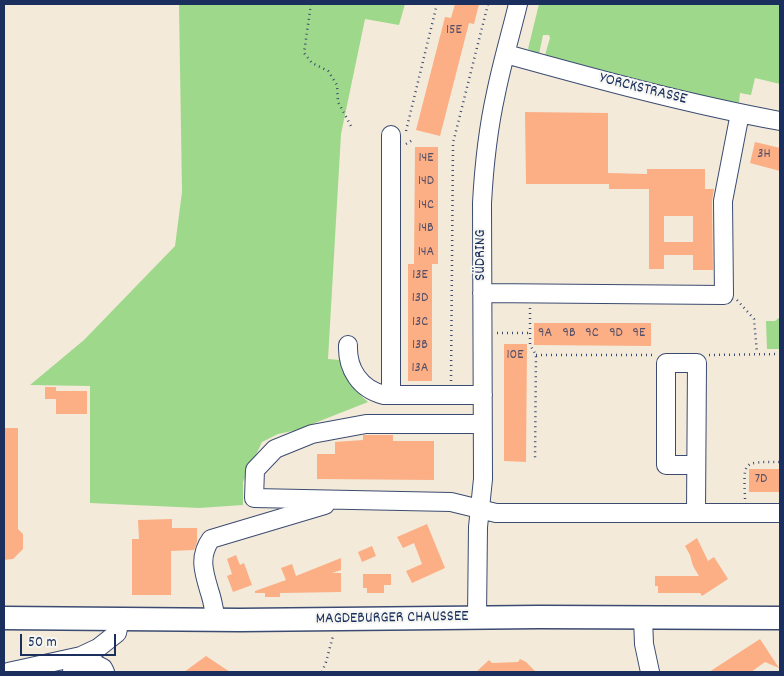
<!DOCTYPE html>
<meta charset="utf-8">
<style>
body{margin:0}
#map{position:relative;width:784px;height:676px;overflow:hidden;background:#f3eada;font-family:Dekko,sans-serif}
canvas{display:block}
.frame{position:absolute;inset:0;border:5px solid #1b2f5e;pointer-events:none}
.scale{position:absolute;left:20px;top:634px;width:96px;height:22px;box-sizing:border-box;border:2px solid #1b2f5e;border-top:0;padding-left:6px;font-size:15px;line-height:18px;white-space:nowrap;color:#1b2f5e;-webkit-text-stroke:4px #f6f6f2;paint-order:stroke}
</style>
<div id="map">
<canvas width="784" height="676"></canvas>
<div class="frame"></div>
<div class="scale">50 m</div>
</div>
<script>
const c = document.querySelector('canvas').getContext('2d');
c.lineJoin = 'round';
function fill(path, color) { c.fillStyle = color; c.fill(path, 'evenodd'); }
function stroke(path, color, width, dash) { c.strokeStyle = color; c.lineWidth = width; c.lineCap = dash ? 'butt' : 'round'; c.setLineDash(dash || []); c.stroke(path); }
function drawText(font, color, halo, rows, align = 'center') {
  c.font = font + ' Dekko,sans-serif'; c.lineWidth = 4; c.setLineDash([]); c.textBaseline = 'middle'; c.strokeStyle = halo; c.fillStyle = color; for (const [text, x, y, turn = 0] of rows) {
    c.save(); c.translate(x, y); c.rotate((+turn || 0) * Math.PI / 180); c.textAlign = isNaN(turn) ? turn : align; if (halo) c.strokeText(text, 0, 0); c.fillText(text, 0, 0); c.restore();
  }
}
fill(new Path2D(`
 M179 4H405L399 25 365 19 341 134 328 359 340 360C345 378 354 390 368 402L297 430 278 434 262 442 243 482V505L199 508 90 503V386L30 385 84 340 175 246 182 192Z
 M539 4H780V84L755 78 751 95 740 93 739 103 686 92 545 55 550 38 549 35H543L539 54 528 49Z
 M780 317V349H767L766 321H775Z`), '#9ed88b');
fill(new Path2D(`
 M455 4H479L474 24 469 23 440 136 416 130 445 17 451 18Z
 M525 112 608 113V173L647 174V169H705V189H714L712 201 713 270H693V255H664V269H649V189H609V184H526ZM664 216H693V242H664Z
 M755 142 780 148V171L750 163Z
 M415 147H438V264H432V381H408V264H414Z
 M534 323H651V346L534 345Z
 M504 344H527L526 462 504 461Z
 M45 387H56V391H87V414H56V399H45Z
 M4 428H18V529L23 534V549L13 559 4 560Z
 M363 435H393V441H434V480L317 479V454H335V442L363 440Z
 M749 469H780V492H749Z
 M172 519V528H197V542L194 550 171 551V595H132V539H139L138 520Z
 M427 524 445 568 412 583 406 571 422 564 414 543 403 548 397 537Z
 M697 538 708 561 714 557 728 579 702 596 700 593H658V586H655V576H699L693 566 690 555 685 546Z
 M372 546 376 556 362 562 358 552Z
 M236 555 240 565 244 563 252 585 233 592 227 576 232 574 227 559Z
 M341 558V570L332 573H341V592L280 593V597H265V593H255V591L286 580 281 568 292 564 296 576Z
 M363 574H391V585H384V593H367V588H363Z
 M760 639 779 668 765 662 751 672H709Z
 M206 656 230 672H184Z
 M520 659 526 662 536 672H476L489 660 492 663 518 662Z`), '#fcae85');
const minor = new Path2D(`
 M506 54C596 79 688 104 780 121
 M391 135V395
 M482 293 724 295 723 201 740 113
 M348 345C347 369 360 389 384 395H483
 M482 424H366L312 434 275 449 255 470 254 498 451 502 496 513H780
 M696 512 697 363H666V465H696
 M477 617 478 527 483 479 482 203C484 166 488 129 496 93 502 63 511 33 518 4
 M643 618 644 644 650 672
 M216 620C214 611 213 602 210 593 204 573 198 557 211 539L325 505
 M8 672 81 656 98 648 117 633 120 619
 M72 672 95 664 103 668 105 672`);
const major = new Path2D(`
 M4 618 240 620 539 617 780 618`);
stroke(minor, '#3b4b71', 20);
stroke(major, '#3b4b71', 25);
stroke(new Path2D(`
 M311 4 304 53 312 63 328 71 337 85 338 102 351 126
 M406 131 437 4
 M406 144 414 139
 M737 300 754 319 757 353
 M530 308V345L536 355 535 460
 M497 333H530
 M536 355H654
 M709 355 780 354
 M451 381 453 143 488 4
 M745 499C744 461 741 462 780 462
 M322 672 326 662 333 636`), '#3b4b71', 2.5, [1, 4]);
stroke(minor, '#fff', 18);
stroke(major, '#fff', 22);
drawText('14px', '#534f68', null, [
 ["15E",454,31],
 ["3H",764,155],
 ["14E",426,159],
 ["14D",426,182],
 ["14C",426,206],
 ["14B",426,229],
 ["14A",426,253],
 ["13E",420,276],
 ["13D",420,299],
 ["13C",420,323],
 ["9A",545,334],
 ["9B",569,334],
 ["9C",592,334],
 ["9D",616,334],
 ["9E",639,334],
 ["13B",420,346],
 ["10E",515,356],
 ["13A",420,369],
 ["7D",761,480]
]);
drawText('16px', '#1b2f5e', '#f6f6f2', [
 ["YORCKSTRASSE",643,90,14],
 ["SÜDRING",482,255,-90],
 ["MAGDEBURGER CHAUSSEE",392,619,-1]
]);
</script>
